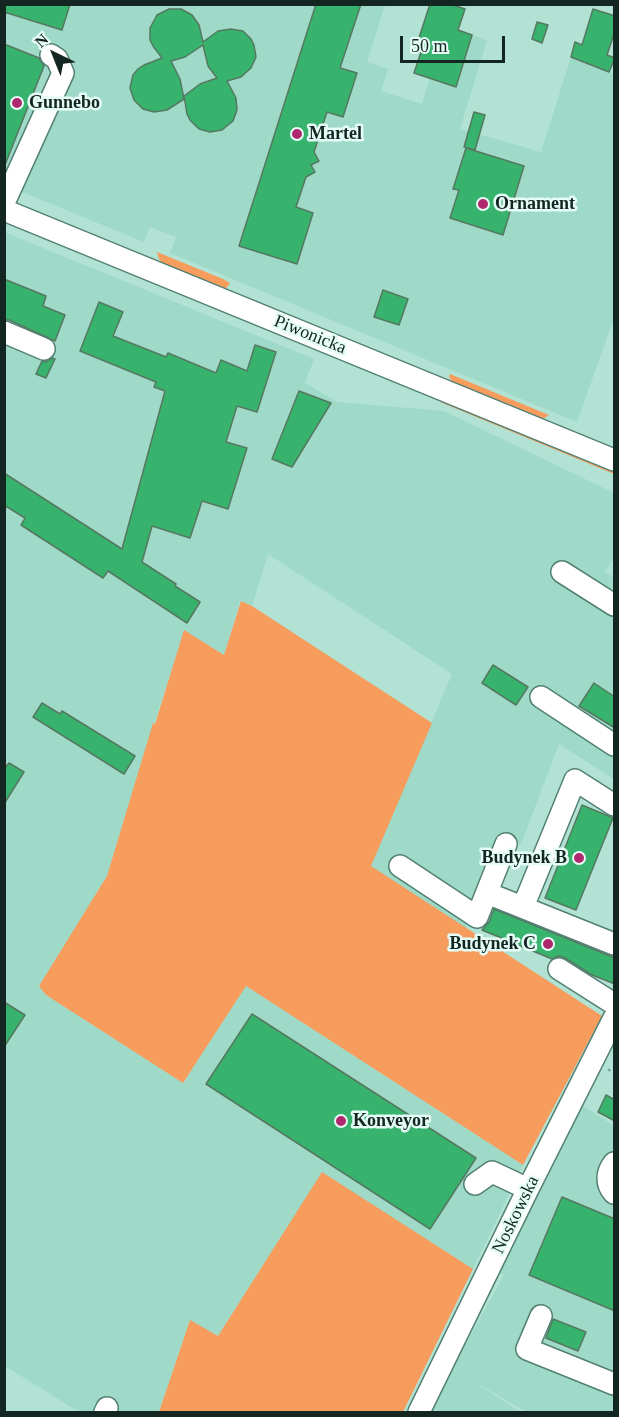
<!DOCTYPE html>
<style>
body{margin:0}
#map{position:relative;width:619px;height:1417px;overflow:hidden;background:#b2e2d4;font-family:Georgia,serif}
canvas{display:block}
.frame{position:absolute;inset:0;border:6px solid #132621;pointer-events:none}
.north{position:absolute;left:24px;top:24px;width:60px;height:60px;-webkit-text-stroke:4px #e5fdf6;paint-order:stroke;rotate:317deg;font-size:16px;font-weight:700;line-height:24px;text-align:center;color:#132621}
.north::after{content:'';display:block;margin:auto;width:21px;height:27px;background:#132621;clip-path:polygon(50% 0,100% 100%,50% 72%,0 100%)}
.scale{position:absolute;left:400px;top:36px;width:105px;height:27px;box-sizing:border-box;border:3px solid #132621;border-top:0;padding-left:8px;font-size:18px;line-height:21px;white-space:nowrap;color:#132621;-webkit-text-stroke:4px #e5fdf6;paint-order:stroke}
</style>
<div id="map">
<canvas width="619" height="1417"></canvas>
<div class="frame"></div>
<div class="north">N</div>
<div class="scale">50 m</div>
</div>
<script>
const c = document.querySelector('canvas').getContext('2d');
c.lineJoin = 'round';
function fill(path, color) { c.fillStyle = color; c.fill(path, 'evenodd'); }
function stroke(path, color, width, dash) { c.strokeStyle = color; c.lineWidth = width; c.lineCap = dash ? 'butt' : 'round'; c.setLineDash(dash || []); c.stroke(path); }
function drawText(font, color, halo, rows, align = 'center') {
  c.font = font + ' Georgia,serif'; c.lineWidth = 5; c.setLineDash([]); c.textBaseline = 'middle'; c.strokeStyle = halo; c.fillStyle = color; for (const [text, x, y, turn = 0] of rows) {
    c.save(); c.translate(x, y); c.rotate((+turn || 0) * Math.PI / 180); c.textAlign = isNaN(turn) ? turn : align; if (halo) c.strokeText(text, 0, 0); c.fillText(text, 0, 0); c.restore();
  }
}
fill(new Path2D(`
 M4 5H385L367 62 388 69 381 91 422 104 446 25 459 29 487 41 460 129 541 152 571 57 614 74V318L577 422 170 253 176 237 150 227 144 242 5 185Z
 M4 232 314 359 305 383 337 402 444 411 614 493V557L605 572 614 578V779L559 744 521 844 502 834 466 929 370 866 452 674 268 554 252 606 240 601 224 655 184 631 154 724H153L107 876 39 986 46 995 183 1083 246 986 523 1165 473 1269 322 1173 217 1337 190 1320 159 1412H79L5 1366Z
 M580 1104 614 1126V1412H526L470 1379 520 1412H430L452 1369 504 1275 497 1272Z`), '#9fd9c8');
fill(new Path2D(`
 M157 252 223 279 230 283 225 290 164 266 159 259Z
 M450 374 549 415 543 419H536L453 383 449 377Z
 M446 401 614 469V474L440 402Z
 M241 601 252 606 432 723 371 866 602 1016 523 1165 246 986 183 1083 46 995 39 986 107 876 153 723 155 724 184 630 224 655Z
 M322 1172 473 1269 403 1412H159L190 1320 218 1336Z`), '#f69c5d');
const building = new Path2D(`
 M4 4H70L62 30 4 12Z
 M316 4H361L340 68 357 73 343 117 327 112 314 152 319 161 311 165 315 172 306 177 296 207 313 213 297 264 239 246Z
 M430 4H450L465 9 458 30 472 35 456 87 414 73 422 49 416 47Z
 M169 9H181L192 15 199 25 203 42 218 31 231 29 243 31 251 39 254 45 256 57 251 68 241 77 227 81 236 98 237 110 233 121 222 130 210 132 199 129 190 120 187 114 184 96 200 84 217 78 208 66 203 45 185 57 171 61 180 79 184 99 167 110 154 112 143 109 134 100 130 88 133 75 138 69 144 65 162 58 153 46 150 40V28L157 15Z
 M593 9 615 16V31L607 55 615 58 609 72 571 57 575 42 582 45Z
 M537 22 548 25 542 43 532 39Z
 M4 44 39 58 44 66 5 165Z
 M474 112 485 115 475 150 464 147Z
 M466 148 524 166 503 235 450 218 459 190 453 189Z
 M4 279 46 296 43 306 65 315 55 341 9 320H4Z
 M383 290 408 299 399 325 374 317Z
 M99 302 123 312 113 336 166 357 168 353 216 373 221 360 247 371 255 345 276 352 257 412 237 406 226 442 247 448 228 509 202 501 190 538 152 526 142 562 176 584 175 586 200 602 187 623 108 571 103 578 21 525 25 518 4 505V473L122 549 165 391 154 387 156 382 80 351Z
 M52 358 55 359 46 378 36 374 42 361 46 362Z
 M299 391 331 403 292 467 272 459Z
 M493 665 528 687 516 705 482 683Z
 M594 683 615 697V728L579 706Z
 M42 703 60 714 62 711 135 756 124 774 33 717Z
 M9 763 24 772 4 804V769Z
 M582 805 613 818 576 910 545 898Z
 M494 909 615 958V984L592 975 565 958 559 956 552 959 482 930 489 922Z
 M4 1002 25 1015 4 1047Z
 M252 1014 476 1158 430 1229 206 1084Z
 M606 1095 615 1100V1121L598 1112Z
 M562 1197 615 1219V1311L529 1275Z
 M553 1319 586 1332 578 1351 546 1338Z`);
fill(building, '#37b36e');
stroke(building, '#557860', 1.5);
const minor = new Path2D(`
 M4 203 63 73 57 59 51 55
 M4 210 614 460
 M4 332 44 349
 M562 572 614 605
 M541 697 614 745
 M400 866 477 917 506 844
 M487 893 614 944
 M523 907 575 780 614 805
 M559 969 614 1004
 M614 1163C606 1173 606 1184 614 1193
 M475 1184 492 1172 528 1189
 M541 1316 527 1349 614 1384
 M105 1412 107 1408
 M419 1412 528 1189 614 1018`);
stroke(minor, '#538174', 24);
stroke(new Path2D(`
 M608 1069 614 1074`), '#799f94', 2, [3, 4.5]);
stroke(minor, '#fff', 21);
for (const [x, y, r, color] of [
 [17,103,6,"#af286d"],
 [297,134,6,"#af286d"],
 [483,204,6,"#af286d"],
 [579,858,6,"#af286d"],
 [548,944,6,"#af286d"],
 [341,1121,6,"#af286d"]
]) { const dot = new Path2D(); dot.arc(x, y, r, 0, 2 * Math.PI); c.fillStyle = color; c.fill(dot); stroke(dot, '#e5fdf6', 2); }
drawText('bold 18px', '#132621', '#e5fdf6', [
 ["Gunnebo",29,103],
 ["Martel",309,134],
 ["Ornament",495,204],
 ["Budynek B",567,858,"right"],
 ["Budynek C",536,944,"right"],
 ["Konveyor",353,1121]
], 'left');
drawText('18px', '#132621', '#e5fdf6', [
 ["Piwonicka",310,335,22],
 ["Noskowska",516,1215,-64]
]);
</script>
